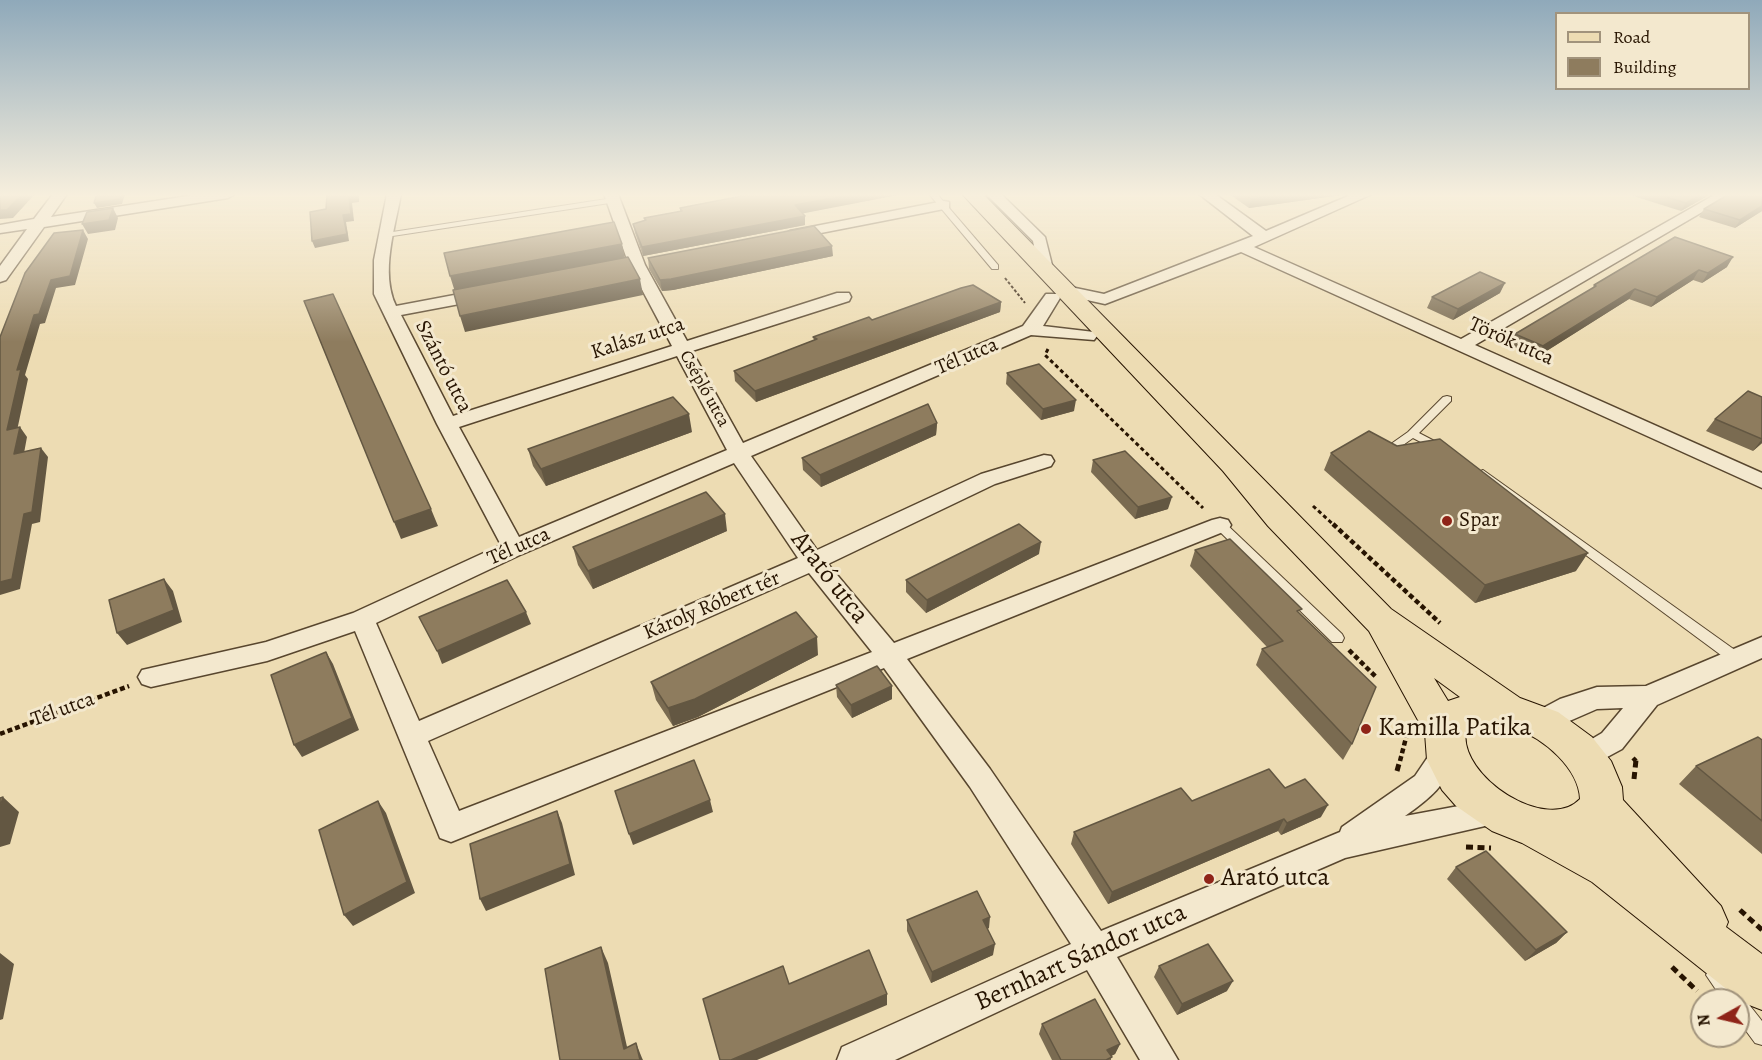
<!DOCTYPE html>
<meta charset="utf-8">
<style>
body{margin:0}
#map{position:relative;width:1762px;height:1060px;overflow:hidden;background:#eddcb3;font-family:Alegreya,serif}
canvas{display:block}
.legend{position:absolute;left:1555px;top:12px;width:195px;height:78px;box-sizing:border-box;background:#f3e8ce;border:2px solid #a1937c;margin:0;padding:8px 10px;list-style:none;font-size:18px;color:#271401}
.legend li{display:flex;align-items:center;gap:12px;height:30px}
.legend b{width:30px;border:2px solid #a1937c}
.north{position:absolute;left:1690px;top:988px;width:60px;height:60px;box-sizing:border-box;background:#f3e8ce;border:2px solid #a1937c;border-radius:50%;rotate:262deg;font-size:16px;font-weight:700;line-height:24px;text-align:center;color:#271401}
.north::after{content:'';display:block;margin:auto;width:21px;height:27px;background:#8f2418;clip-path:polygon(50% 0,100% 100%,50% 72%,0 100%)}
</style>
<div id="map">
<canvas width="1762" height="1060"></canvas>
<ul class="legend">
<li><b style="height:8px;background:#eddcb3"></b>Road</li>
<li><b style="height:16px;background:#8e7c5e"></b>Building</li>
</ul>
<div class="north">N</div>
</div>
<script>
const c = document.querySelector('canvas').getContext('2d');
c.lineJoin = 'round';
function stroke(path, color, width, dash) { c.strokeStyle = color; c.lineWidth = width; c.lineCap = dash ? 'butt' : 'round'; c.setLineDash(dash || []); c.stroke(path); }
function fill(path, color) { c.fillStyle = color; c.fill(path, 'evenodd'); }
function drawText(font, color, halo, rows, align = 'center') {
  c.font = font + ' Alegreya,serif'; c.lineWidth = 6; c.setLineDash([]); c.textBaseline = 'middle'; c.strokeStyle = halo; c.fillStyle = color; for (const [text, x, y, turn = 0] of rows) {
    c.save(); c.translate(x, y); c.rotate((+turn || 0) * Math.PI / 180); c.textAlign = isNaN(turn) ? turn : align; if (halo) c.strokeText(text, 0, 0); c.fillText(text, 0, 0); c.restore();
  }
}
const lane = new Path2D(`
 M929 194H937L998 265V269H992Z
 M613 198H616V202L386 237 382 235 386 233Z
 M1447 396 1451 397V401L1419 433 1444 446 1445 448 1444 450H1436L1413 438 1389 455H1381L1380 453 1381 451 1408 432 1443 397Z
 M1483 470 1739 653 1741 657 1739 661 1734 662 1729 661 1479 476 1477 474 1479 472Z
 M1220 521 1224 522 1342 634 1344 638 1342 642H1332L1216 528 1214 525 1216 522Z
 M1715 966 1721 969 1762 1021V1045L1755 1043 1738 1020V1000H1723L1706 975 1709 969Z`);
const street = new Path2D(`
 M53 194H67L51 217 201 194H235L228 198 44 227 6 280 0 282V266L27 229 0 233V225L34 219Z
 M387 194H401C395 228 380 273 396 306L486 289 494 294 486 299 401 315 453 416 672 346 629 265 604 194H618L645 265 687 341 837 293H849L851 297 849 301 692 351 743 443 1023 326 1046 294H1058L1060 298 1043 326 1094 332 1097 336 1094 340 1031 335 751 456 817 550 981 474 1044 455 1051 456 1054 461 1051 466 995 484 828 564 894 643 1212 520 1220 518 1228 520 1231 525 1228 530 907 659 990 769 1101 931 1340 832 1342 827 1415 776 1434 748 1444 744 1454 748 1458 756C1444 786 1432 797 1405 816L1496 799 1507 803 1511 812 1507 821 1345 858 1117 957 1178 1060H1140L1087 970 895 1060H837L842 1047 1071 944 970 787 884 668 451 842 440 838 436 828 355 631 267 661 151 687 142 684 138 677 142 670 266 642 353 613 501 545 437 424 374 294V260ZM677 356 727 450 519 537 459 427ZM734 463 798 558 419 721 376 623 522 554ZM809 573 872 652 459 811 428 741Z
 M986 194H1001L1045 237 1053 269 1051 272H1039L1033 241Z
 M1199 194H1215L1266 231 1353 194H1372L1254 247 1461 339 1716 194H1733L1475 345 1762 473V488L1241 252 1105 304 1060 294 1058 291 1066 286 1104 294 1253 236Z
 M944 201 949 202V208L790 239 783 235 790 231Z
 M1762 637V658L1657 705 1622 749 1585 769 1575 765 1571 757 1575 749 1602 733 1623 708 1597 709 1542 733 1532 730 1528 722 1532 714 1560 699 1597 687 1646 686Z`);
const primary = new Path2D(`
 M962 194H983L1391 609 1520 698 1558 712 1592 737 1611 761 1622 787 1623 800 1721 906 1728 922 1726 927 1762 954V1010L1744 1003 1592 882 1522 843 1492 831 1456 806 1442 790 1427 760 1425 733 1369 631 1268 526 1223 471ZM1434 678 1460 697 1448 701ZM1478 724C1490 725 1504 725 1516 729 1544 738 1579 769 1580 799 1547 834 1458 776 1466 731Z`);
stroke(lane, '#58462e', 2);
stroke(street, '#58462e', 3);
stroke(primary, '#271401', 2);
stroke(new Path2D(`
 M1005 278 1025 303`), '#271401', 2, [3, 2]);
stroke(new Path2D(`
 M1048 349 1045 355 1203 508
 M1313 506 1335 526`), '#271401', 3, [4, 3]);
stroke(new Path2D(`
 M1333 524 1440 623
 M1349 650 1376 677
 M0 734 129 686
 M1633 758 1636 761
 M1400 761 1408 730`), '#271401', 4.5, [5, 3]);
stroke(new Path2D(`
 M1397 771 1400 760
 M1634 779 1636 760
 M1466 847 1491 848
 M1740 910 1762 930
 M1672 967 1697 991`), '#271401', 5, [7, 4.5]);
fill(lane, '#f3e8ce');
fill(street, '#f3e8ce');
fill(primary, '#eddcb3');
fill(new Path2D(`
 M903 194 802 213 805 216V225L643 256 635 233 633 224 645 221 644 218 680 211V208Z
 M1229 194H1348L1249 208Z
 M1631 194H1711L1681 211 1630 195Z
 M1762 194V211L1735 228 1699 217 1704 209Z
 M833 256 673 290 662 291 649 269 648 258Z
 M1727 267 1702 283 1693 280 1651 307 1629 299 1537 357 1509 345 1515 334 1593 288 1594 285Z
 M1500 293 1453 320 1427 308 1432 297Z
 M1001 302 1000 312 756 402 735 381 734 371 814 340 813 337 872 320Z
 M1007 373 1074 411 1041 420 1006 384Z
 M1762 397V443L1753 451 1706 431 1715 419Z
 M937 423 936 435 821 487 803 470 802 458Z
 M692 432 546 486 533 466 528 449Z
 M1331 453 1576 571 1475 603 1324 470Z
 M1093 460 1168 509 1135 519 1091 472Z
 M727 531 593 589 578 565 573 547Z
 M1195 550 1300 614 1352 744 1343 760 1256 665 1262 649 1267 647 1190 566Z
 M1039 554 926 613 906 592V580Z
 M818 655 698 717 673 726 656 700 651 682Z
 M836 685 892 699 852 718 837 697Z
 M1762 740V854L1679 784 1696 766Z
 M1285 788 1321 817 1281 835 1278 831 1108 904 1071 844 1074 832 1192 801Z
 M1456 867 1567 932 1556 943 1525 961 1447 879Z
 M907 920 989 928 987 929 993 955 931 983 907 931Z
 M1159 966 1227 991 1177 1015 1154 977Z
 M1042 1024 1120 1044 1115 1054 1111 1056V1060H1052L1039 1034Z`), '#7a6b51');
fill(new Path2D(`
 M22 194H35L13 218 0 219V210Z
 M121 194H125L122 204 97 208 94 203Z
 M357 194H359V202L352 203 354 221 346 222 349 241 315 248 312 241 343 215 349 197Z
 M855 194H903L795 215V205Z
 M1288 194H1348L1249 208 1251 199Z
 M1702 194H1711L1681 211 1686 203Z
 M1762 206V211L1735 228 1740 220Z
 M113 208 118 218 115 230 88 234 82 224Z
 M805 216V225L643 256 642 247Z
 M83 230 88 239 75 285 56 288 45 323 40 324 25 375 28 379 15 440 7 430 17 370 34 315 51 280Z
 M622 244 625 259 455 292 450 276Z
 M832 246 833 256 673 290 662 291 660 280Z
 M1733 257 1727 267 1702 283 1708 273Z
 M1699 270 1693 280 1651 307 1657 297Z
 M640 279 643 295 465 332 460 316Z
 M1505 283 1500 293 1453 320 1458 309Z
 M1635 289 1629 299 1537 357 1543 346Z
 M1001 302 1000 312 756 402 755 391Z
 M1076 400 1074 411 1041 420 1043 409Z
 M689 414 692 432 546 486 541 469Z
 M937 423 936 435 821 487 820 475Z
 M20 427 27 437 22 464 14 454Z
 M1762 439V443L1753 451Z
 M41 448 48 457 40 522 32 524 20 589 0 595V582L24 514Z
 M1172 497 1168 509 1135 519 1138 507Z
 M431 509 438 526 401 539 394 522Z
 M725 514 727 531 593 589 588 571Z
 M1041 542 1039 554 926 613 927 600Z
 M1588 553 1576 571 1475 603 1485 585Z
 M164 579 173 591 182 622 127 645 117 633Z
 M526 612 531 624 442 664 437 651Z
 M817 637 818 655 698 717 673 726 668 708Z
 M326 652 333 664 359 730 302 757 294 745Z
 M892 686V699L852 718 851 705Z
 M3 797 19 812 10 844 0 847V807Z
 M710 800 713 812 633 845 629 834Z
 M378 801 386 813 415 893 353 926 344 915Z
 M1328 805 1321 817 1281 835 1287 823Z
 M557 811 562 823 575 875 486 911 480 899Z
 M1284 819 1278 831 1108 904 1112 892Z
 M990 917 989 928 981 931 983 920Z
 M1567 932 1556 943 1525 961 1536 950Z
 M995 944 993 955 931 983 932 972Z
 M601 947 608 963 630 1060 624 1049Z
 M0 953 14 964 3 1019 0 1020Z
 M1233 981 1227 991 1177 1015 1182 1004Z
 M887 994V1005L757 1060H731Z
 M636 1043 642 1058 643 1060H640Z
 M1120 1044 1115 1054 1103 1060 1107 1050Z`), '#635742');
const building = new Path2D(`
 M0 194H22L7 210H0Z
 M97 194H121L120 199 94 203Z
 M327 194H357V196L349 197 351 214 343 215 347 234 312 241 310 212 326 209Z
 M752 194H855L795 205 805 216 642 247 633 224 646 220 644 218 682 211 680 208Z
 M1244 194H1288L1251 199Z
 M1656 194H1702L1686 203Z
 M1729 194H1762V206L1740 220 1704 209Z
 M113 208 109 220 82 224 87 212Z
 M614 222 622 244 450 276 444 253Z
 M814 226 832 246 671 279 660 280 648 258Z
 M83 230 70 276 51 280 39 314 34 315 17 370 21 369 7 430 20 427 14 454 41 448 32 512 24 514 12 579 0 582V337L25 273 54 233Z
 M1675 237 1733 257 1708 273 1699 270 1657 297 1635 289 1543 346 1515 334 1596 286 1594 285Z
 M628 257 640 279 460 316 453 290Z
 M1480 272 1505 283 1458 309 1432 297Z
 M973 285 1001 302 755 391 734 371 817 339 813 337 869 317 872 320 961 288Z
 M333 294 431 509 394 522 304 301Z
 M1039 364 1076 400 1043 409 1007 373Z
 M1748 391 1762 397V439L1715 419Z
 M673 397 689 414 541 469 528 449Z
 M928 404 937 423 820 475 802 458Z
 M1369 431 1397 446 1440 439 1588 553 1485 585 1331 453Z
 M1125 451 1172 497 1138 507 1093 460Z
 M706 492 725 514 588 571 573 547Z
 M1019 524 1041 542 927 600 906 580Z
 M1230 539 1302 609 1297 611 1376 687 1352 744 1262 649 1283 641 1195 550Z
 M164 579 174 610 117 633 109 600Z
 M507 580 526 612 437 651 419 617Z
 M796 612 817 637 695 699 668 708 651 682Z
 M326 652 352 718 294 745 271 675Z
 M877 666 892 686 851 705 836 685Z
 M1758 737 1762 740V821L1696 766Z
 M694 760 710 800 629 834 615 791Z
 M1269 769 1285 788 1305 779 1328 805 1287 823 1284 819 1112 892 1074 832 1181 788 1192 801Z
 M3 797 0 807V798Z
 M378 801 407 882 344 915 319 830Z
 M557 811 570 864 480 899 470 844Z
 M1486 851 1567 932 1536 950 1456 867Z
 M977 891 990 917 983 920 995 944 932 972 907 920Z
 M1208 944 1233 981 1182 1004 1159 966Z
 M601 947 624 1049 636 1043 640 1060H560L545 969Z
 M869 950 887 994 731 1060H720L703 999 783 966 789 984Z
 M1095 999 1120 1044 1107 1050 1112 1057 1106 1060H1061L1042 1024Z`);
fill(building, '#8e7c5e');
stroke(building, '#635742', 1.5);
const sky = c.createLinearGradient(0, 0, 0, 342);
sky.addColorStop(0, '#8fa9ba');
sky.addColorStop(0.57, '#f7efdd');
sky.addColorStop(1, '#f7efdd00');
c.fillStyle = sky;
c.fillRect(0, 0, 1762, 342);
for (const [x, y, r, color] of [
 [1447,521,6,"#8f2418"],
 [1366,729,6,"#8f2418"],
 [1209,879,6,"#8f2418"]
]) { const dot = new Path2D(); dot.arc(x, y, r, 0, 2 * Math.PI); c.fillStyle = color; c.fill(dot); stroke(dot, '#f3e8ce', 2); }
drawText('18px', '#271401', '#f3e8ce', [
 ["Cséplő utca",704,389,61]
]);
drawText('21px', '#271401', '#f3e8ce', [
 ["Kalász utca",638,339,-18],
 ["Török utca",1511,342,24],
 ["Tél utca",967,357,-23],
 ["Szántó utca",443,367,63],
 ["Tél utca",519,547,-24],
 ["Károly Róbert tér",712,606,-23],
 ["Tél utca",63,710,-20]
]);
drawText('21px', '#271401', '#f3e8ce', [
 ["Spar",1459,521]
], 'left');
drawText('26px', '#271401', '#f3e8ce', [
 ["Arató utca",829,578,52],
 ["Bernhart Sándor utca",1081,958,-24]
]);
drawText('26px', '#271401', '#f3e8ce', [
 ["Kamilla Patika",1378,729],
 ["Arató utca",1221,879]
], 'left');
</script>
